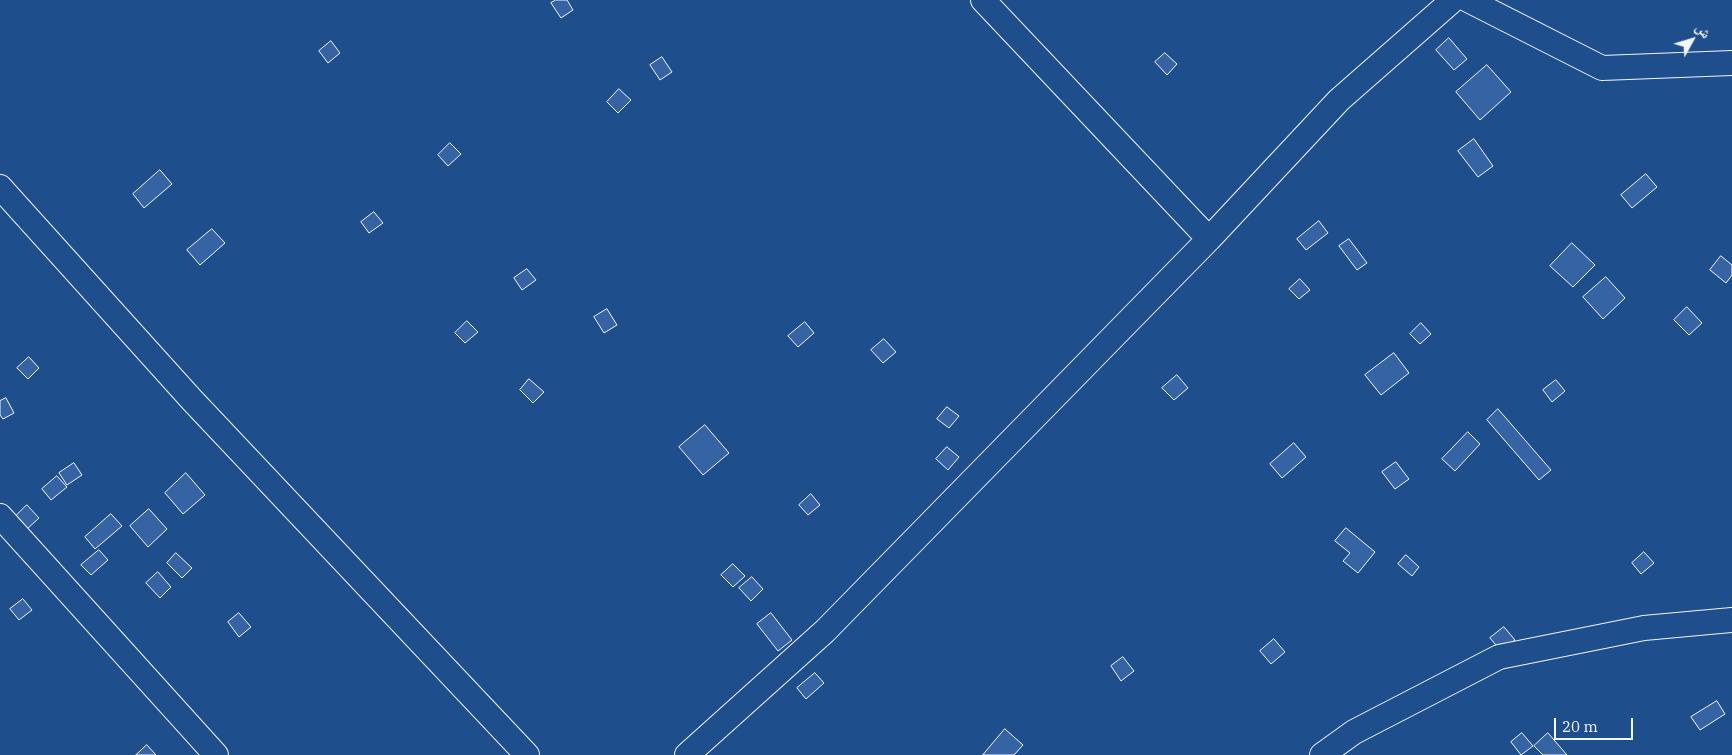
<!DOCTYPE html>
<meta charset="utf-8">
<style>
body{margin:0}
#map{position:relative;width:1732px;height:755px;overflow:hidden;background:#1f4e8c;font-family:"IBM Plex Serif","Noto Naskh Arabic",serif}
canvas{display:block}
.north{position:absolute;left:1667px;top:15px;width:50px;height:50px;-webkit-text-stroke:4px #1f4e8c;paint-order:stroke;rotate:51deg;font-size:14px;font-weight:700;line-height:20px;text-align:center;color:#f2f6ff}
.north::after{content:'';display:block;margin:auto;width:18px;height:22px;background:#f2f6ff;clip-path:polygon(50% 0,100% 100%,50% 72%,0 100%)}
.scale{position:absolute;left:1554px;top:718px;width:79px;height:22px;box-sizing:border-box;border:2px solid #f2f6ff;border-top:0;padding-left:6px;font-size:15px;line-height:18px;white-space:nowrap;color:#f2f6ff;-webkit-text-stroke:4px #1f4e8c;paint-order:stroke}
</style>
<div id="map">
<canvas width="1732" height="755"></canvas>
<div class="north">ش</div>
<div class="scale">20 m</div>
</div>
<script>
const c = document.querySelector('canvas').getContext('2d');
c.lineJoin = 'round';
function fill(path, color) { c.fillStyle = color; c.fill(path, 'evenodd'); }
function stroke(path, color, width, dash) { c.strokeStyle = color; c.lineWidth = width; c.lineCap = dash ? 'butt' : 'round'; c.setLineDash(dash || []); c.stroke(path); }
const building = new Path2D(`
 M556 0H567L573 10 561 18 551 3Z
 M1449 38 1467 59 1454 70 1436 50Z
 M331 41 340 53 328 63 319 51Z
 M1165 53 1177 64 1167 75 1155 62Z
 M662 57 672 72 660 80 650 65Z
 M1487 65 1511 92 1480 120 1456 92Z
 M619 89 631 100 618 113 607 102Z
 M1474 139 1493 166 1478 177 1458 151Z
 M450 143 461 154 448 166 438 155Z
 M160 170 172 184 144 208 133 194Z
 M1646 174 1657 187 1632 208 1621 195Z
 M374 212 383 223 369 233 361 222Z
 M1319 221 1328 233 1306 250 1297 239Z
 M212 229 225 243 200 265 187 250Z
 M1349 239 1367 263 1357 270 1339 246Z
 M1572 243 1595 265 1573 287 1550 266Z
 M1721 256 1732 265V275L1726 283 1710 270Z
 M527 269 536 280 522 290 514 278Z
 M1606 277 1625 298 1603 319 1583 297Z
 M1300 279 1310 290 1299 299 1289 289Z
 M1687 307 1702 323 1689 335 1674 320Z
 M607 309 617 325 604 333 594 317Z
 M467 321 478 332 465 343 455 333Z
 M805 322 814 333 798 347 788 336Z
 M1421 323 1431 334 1420 344 1410 334Z
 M884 339 896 352 883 363 871 350Z
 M1394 353 1409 373 1381 395 1365 375Z
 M29 357 39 368 28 379 17 368Z
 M1177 375 1188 388 1174 400 1162 388Z
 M529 379 544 392 533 403 520 390Z
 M1556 380 1565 391 1552 402 1543 390Z
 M6 398 14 413 3 419 0 415V401Z
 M947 407 959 416 949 428 937 419Z
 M1498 409 1551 470 1539 480 1487 420Z
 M705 425 729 453 703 475 679 447Z
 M1468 432 1480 444 1455 471 1442 459Z
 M1294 443 1306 457 1282 478 1270 464Z
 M947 447 959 457 948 470 936 459Z
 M1396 462 1409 479 1395 489 1382 472Z
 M74 463 82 475 67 485 59 473Z
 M186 473 205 495 183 514 165 493Z
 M57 476 67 487 51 500 42 489Z
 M811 494 820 505 808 515 799 505Z
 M27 505 39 518 27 529 15 517Z
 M149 509 167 529 148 547 130 526Z
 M111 514 122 526 95 549 85 537Z
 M1346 528 1375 552 1358 573 1343 561 1350 553 1335 541Z
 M99 550 108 560 91 575 81 565Z
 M1644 552 1654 563 1641 574 1632 563Z
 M176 553 192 568 182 578 167 563Z
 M1406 555 1419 567 1412 576 1398 564Z
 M733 564 745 576 733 587 721 575Z
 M158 572 171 587 160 598 146 583Z
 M752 577 763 589 751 601 739 588Z
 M23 599 32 610 19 620 10 609Z
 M239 613 251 627 239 637 228 622Z
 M771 613 792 640 778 651 757 624Z
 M1504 627 1515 640 1501 651 1490 638Z
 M1274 639 1285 652 1271 664 1260 651Z
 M1123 657 1134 671 1121 681 1111 666Z
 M815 673 824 683 806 699 797 688Z
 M1717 701 1725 714 1700 730 1691 717Z
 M1005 729 1023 745 1014 755H983Z
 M1522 733 1533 746 1521 755 1511 742Z
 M1548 733 1567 755H1543L1534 746Z
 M147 745 156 755H136Z`);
fill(building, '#3563a3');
stroke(building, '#f2f6ff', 1);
const minor = new Path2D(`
 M983 0 1209 239
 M1468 0 1602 68 1732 63
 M0 187 192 400 527 755
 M0 516 216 755
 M687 755 825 631 1209 239 1339 100 1453 0
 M1322 755 1354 732 1499 657 1644 628 1732 620`);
stroke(minor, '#f2f6ff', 26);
stroke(minor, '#1f4e8c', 24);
</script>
